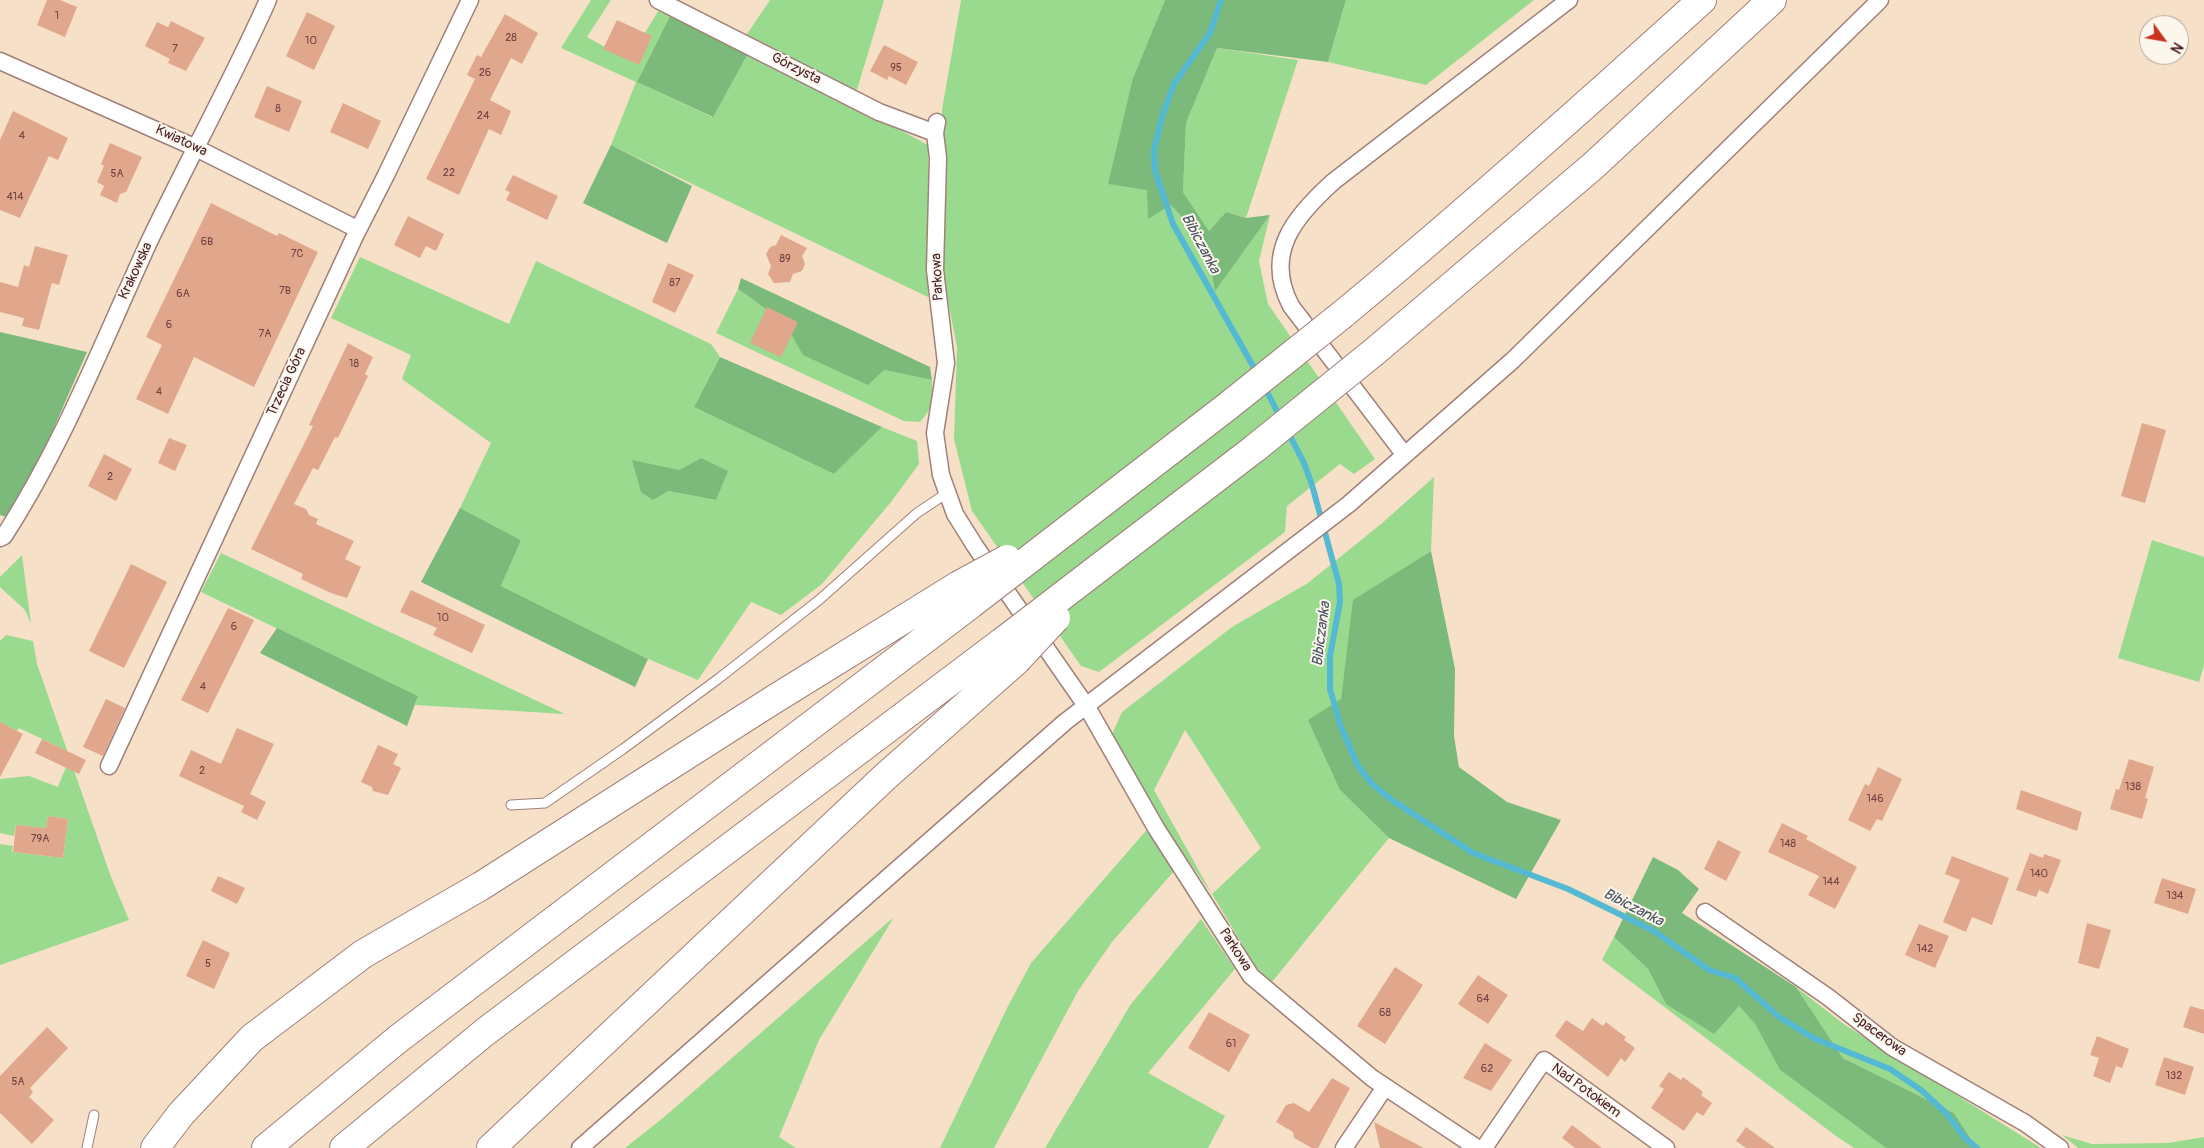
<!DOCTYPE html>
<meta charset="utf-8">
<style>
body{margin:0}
#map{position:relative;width:2204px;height:1148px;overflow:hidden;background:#f6e1c8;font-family:Pangolin,sans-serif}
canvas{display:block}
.north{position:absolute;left:2139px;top:15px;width:50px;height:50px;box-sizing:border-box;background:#fbf7ec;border:1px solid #b4a19f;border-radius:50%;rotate:122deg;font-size:14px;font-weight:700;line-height:20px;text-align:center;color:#4a1f2b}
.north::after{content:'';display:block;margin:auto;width:18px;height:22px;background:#c8321e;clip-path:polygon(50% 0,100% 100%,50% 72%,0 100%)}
</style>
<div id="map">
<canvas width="2204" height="1148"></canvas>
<div class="north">N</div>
</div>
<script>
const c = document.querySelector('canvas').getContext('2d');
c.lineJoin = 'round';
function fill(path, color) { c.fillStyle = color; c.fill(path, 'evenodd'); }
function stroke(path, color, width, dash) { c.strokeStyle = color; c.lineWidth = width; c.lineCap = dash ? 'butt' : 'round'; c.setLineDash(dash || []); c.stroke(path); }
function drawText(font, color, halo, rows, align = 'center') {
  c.font = font + ' Pangolin,sans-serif'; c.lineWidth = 4; c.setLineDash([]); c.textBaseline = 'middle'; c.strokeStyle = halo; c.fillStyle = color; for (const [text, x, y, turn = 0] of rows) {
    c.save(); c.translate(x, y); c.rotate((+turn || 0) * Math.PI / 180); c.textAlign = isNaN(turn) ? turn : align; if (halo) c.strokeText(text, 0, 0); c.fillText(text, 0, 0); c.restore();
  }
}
fill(new Path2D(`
 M591 0H611L587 37 628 60 659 10 670 16 637 82 712 117 750 50 928 145V297L611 145 636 82 561 48Z
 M770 0H884L856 93 745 37Z
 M961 0H1165L1133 78 1147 190 1171 204 1205 242 1215 290 1270 215 1259 261 1268 304 1375 459 1354 474 1340 464 1287 506 1285 532 1099 672 1081 666 972 511 954 439 957 347 941 266 942 110Z
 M1346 0H1534L1426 85 1328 62Z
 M1217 48 1298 60 1246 218 1226 212 1209 231 1183 192 1186 123Z
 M360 257 509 324 536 261 711 344 720 357 694 407 834 474 882 427 917 441 919 464 891 502 822 584 781 615 751 602 698 680 648 659 501 586 521 540 460 508 491 443 402 379 411 355 331 318ZM701 458 716 500 668 491 679 470Z
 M738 289 785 323 884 370 932 380 933 405 920 422 904 421 716 333Z
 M1434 477 1431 551 1354 600 1341 699 1340 790 1389 838 1272 982 1256 967 1212 894 1148 805 1110 739 1122 712 1232 627 1308 583 1381 524ZM1185 730 1261 848 1212 894 1154 790Z
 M2152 540 2204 557V665L2199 682 2118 658Z
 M221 553 565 714 415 705 418 696 201 592Z
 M22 555 31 624 25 610 0 587V577Z
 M6 635 33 641 37 664 111 877 129 920 0 965V844L13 846 12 852 63 858 68 819 48 816 46 828 16 825 14 836 0 833V779L29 776 58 787 66 767 57 746 19 728 17 731 0 722V641Z
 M1151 825 1175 870 1112 942 1078 991 994 1148H940L1008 1006 1031 963Z
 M894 917 819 1040 779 1137 796 1148H625L663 1118Z
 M1201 919 1235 969 1148 1073 1225 1116 1208 1148H1045L1131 1004Z
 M1614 937 1648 969 1666 1004 1739 1006 1755 1024 1780 1070 1886 1148H1854L1836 1136 1602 960Z
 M1796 987 1845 1025 2041 1148H1977L1954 1113 1843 1058Z
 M2062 1135 2092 1144 2168 1143 2204 1137V1148H2078Z`), '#9ada8f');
fill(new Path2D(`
 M1165 0H1346L1328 62 1217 48 1186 123 1183 192 1209 231 1226 212 1246 218 1270 215 1215 291 1205 242 1171 205 1148 219 1147 190 1108 184 1133 78Z
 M670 16 750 50 713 117 637 82Z
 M611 145 692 186 667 243 583 203Z
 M741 278 930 367 932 380 884 370 868 385 803 355 785 323 738 289Z
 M0 332 87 352 42 455 7 517 0 515Z
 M720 357 882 427 834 474 694 407Z
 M701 458 728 471 716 500 668 491 653 500 641 492 632 460 679 470Z
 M460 508 521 540 501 586 648 659 635 687 421 582Z
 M1431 551 1455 669 1454 736 1459 767 1507 802 1561 820 1516 899 1389 838 1340 790 1308 720 1341 699 1353 600Z
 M277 628 418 696 407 726 260 653Z
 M1653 857 1678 870 1699 889 1682 913 1796 987 1843 1058 1954 1113 1977 1148H1886L1780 1070 1755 1024 1739 1006 1714 1034 1666 1004 1648 969 1614 937Z`), '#7bba7a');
stroke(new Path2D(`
 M1221 0 1210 33 1174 84 1162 117 1154 150 1155 171 1173 224 1258 375
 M1264 386 1281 419
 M1287 430 1304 463 1312 485 1339 584 1340 602 1330 656V689L1341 727 1358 766 1372 784 1392 800 1473 853 1568 889 1654 931 1709 970 1735 978 1778 1016 1813 1038 1890 1069 1921 1090 1946 1113 1965 1138 1977 1148`), '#55b9d3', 6);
fill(new Path2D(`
 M47 0H60L77 7 65 37 37 25Z
 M307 12 335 26 314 70 286 56Z
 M505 14 538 33 522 64 511 58 490 100 511 111 501 135 489 129 459 195 426 179 475 79 467 75 477 55 481 57Z
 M617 20 652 36 639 65 603 49Z
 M171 21 205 38 186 71 168 63 170 59 145 46 157 22 168 27Z
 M884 45 918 62 906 85 889 76 887 80 870 71Z
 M267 86 302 101 289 132 254 117Z
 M343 103 381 121 368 149 330 132Z
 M13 111 68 138 58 160 49 156 20 218 0 210V140Z
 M110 143 142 157 126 192 120 194 117 203 100 195 104 186 97 182 104 166 101 164Z
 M513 175 558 196 547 220 506 200 510 192 505 190Z
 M211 203 277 236 279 233 318 252 254 387 194 357 168 414 136 399 162 345 146 337Z
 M408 216 444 234 436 251 426 246 420 258 394 245Z
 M781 235 807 248 802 256 805 264 802 271 793 274 790 282 774 283 768 274 771 266 766 254 770 247 776 245Z
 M35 246 68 255 59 285 52 283 39 330 22 326 24 318 0 312V282L18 287 24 265 29 267Z
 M668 263 694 275 675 313 652 302Z
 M767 307 798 322 781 357 750 343Z
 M348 343 373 357 365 374 368 376 338 438 335 437 318 470 313 468 294 504 306 509 309 515 318 519 316 524 354 541 345 559 361 567 347 598 331 593 301 579 303 574 251 549 313 426 309 425Z
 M2142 423 2166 430 2145 503 2121 496Z
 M169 438 187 445 175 471 158 463Z
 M104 454 132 469 116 501 88 486Z
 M131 564 167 582 124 668 89 651Z
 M411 590 485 625 472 653 433 635 437 628 400 612Z
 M228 608 254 620 208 713 181 700Z
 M106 699 125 708 103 756 83 747Z
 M0 722 23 734 0 777Z
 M237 728 274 744 250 794 266 802 257 820 241 812 244 806 179 776 191 750 221 764Z
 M42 739 86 760 79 774 35 753Z
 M378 745 398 754 393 764 401 768 388 795 373 791 372 787 361 782Z
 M2129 759 2154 767 2145 798 2148 799 2142 819 2110 809 2116 789 2119 790Z
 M1878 767 1902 779 1882 821 1877 819 1870 831 1848 820 1865 784 1869 786Z
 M2021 790 2082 812 2077 831 2016 809Z
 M48 816 68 819 63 858 13 852 16 825 46 828Z
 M1782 823 1808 836 1806 839 1857 867 1835 909 1808 895 1819 876 1768 852Z
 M1718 840 1741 852 1726 881 1704 869Z
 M2030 853 2043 858 2044 854 2061 860 2048 894 2039 890 2036 897 2016 890Z
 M1952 856 2009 878 1992 925 1972 917 1966 932 1943 922 1960 880 1945 874Z
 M218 876 245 888 237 904 211 891Z
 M2162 878 2196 889 2188 914 2154 903Z
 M2087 923 2111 930 2099 969 2078 963Z
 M1919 924 1949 936 1935 968 1905 955Z
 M203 940 230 953 214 989 186 976Z
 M1395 967 1423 985 1385 1044 1357 1026Z
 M1478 975 1508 995 1488 1024 1458 1004Z
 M2190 1006 2204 1010V1034L2183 1027Z
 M1209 1012 1250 1035 1229 1072 1188 1048Z
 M1592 1018 1603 1026 1606 1022 1616 1030 1626 1037 1624 1040 1635 1048 1625 1062 1621 1058 1608 1077 1555 1036 1566 1020 1583 1031Z
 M47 1027 68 1048 30 1088 33 1092 29 1097 54 1120 32 1144 0 1113V1076Z
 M2097 1036 2129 1049 2122 1068 2116 1066 2110 1083 2093 1076 2099 1058 2090 1055Z
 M1485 1043 1512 1060 1491 1091 1463 1078Z
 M2164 1057 2194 1067 2185 1095 2155 1085Z
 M1669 1072 1681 1080 1683 1077 1703 1092 1701 1095 1712 1103 1703 1116 1697 1112 1684 1131 1651 1108 1664 1089 1659 1086Z
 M1332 1078 1350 1088 1318 1148H1312L1294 1138 1293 1132 1276 1122 1286 1105 1294 1103 1309 1112Z
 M1374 1122 1424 1148H1380Z
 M1572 1125 1602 1148H1575L1562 1138Z
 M1746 1127 1775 1148H1746L1736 1141Z`), '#e1a78c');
const lane = new Path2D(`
 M511 805 545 803 623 749 718 679 819 600 917 513 947 493
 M87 1148 94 1115`);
const street = new Path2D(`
 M658 0 879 112 935 133
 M0 61 194 147 357 229
 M937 122 935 133 938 158 935 270 946 363 935 433 941 475 955 514 975 546 1087 707 1156 828 1251 976 1372 1078 1477 1148
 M1404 454 1291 306C1263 253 1295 216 1334 181L1569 0
 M0 538 4 536C63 445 103 342 148 244 187 162 231 83 268 0
 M109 766 355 236 386 175 470 0
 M1705 912 1828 997 1892 1047 2025 1123 2060 1148
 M580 1148 1065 722 1349 504 1513 360 1880 0
 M1344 1148 1385 1087
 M1484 1148 1544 1060 1666 1148`);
const highway = new Path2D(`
 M1343 314C1465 213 1584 107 1702 0
 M1374 352 1593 166 1772 0
 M155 1148 181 1114 252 1038 363 954 481 886 773 700 959 585
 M266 1148 398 1039 971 604
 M344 1148 485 1032 1002 642
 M491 1148 886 776 1016 661`);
stroke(lane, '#a0807a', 11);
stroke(street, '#a0807a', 19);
stroke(highway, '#a0807a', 30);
stroke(lane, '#fff', 9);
stroke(street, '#fff', 16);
stroke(highway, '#fff', 28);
const highwayBridge = new Path2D(`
 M959 585 1007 559
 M971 604 1228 406 1343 314
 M1002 642 1254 449 1374 352
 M1016 661 1056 618`);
stroke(highwayBridge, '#a0807a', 30, []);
stroke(highwayBridge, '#fff', 28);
drawText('11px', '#704143', null, [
 ["1",57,16],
 ["28",511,38],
 ["10",311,41],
 ["7",175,49],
 ["95",896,68],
 ["26",485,73],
 ["8",278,109],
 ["24",483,116],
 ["4",22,136],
 ["22",449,173],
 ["5A",117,174],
 ["414",15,197],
 ["6B",207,242],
 ["7C",297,254],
 ["89",785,259],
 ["87",675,283],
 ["7B",285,291],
 ["6A",183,294],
 ["6",169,325],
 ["7A",265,334],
 ["18",354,364],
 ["4",159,392],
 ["2",110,477],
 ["10",443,618],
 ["6",234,627],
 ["4",203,687],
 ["2",202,771],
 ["138",2133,787],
 ["146",1875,799],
 ["79A",40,839],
 ["148",1788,844],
 ["140",2039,874],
 ["144",1831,882],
 ["134",2175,896],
 ["142",1925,949],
 ["5",208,964],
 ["64",1483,999],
 ["68",1385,1013],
 ["61",1231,1044],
 ["62",1487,1069],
 ["132",2174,1076],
 ["5A",18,1082]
]);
drawText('14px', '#4a1f2b', '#fbf7ec', [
 ["Górzysta",796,69,27],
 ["Kwiatowa",181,141,25],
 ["Krakowska",136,271,-65],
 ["Parkowa",938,277,-93],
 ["Trzecia Góra",287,382,-65],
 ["Parkowa",1235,950,57],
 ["Spacerowa",1879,1035,36],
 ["Nad Potokiem",1586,1091,36]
]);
drawText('italic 15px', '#4e5566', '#fbf7ec', [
 ["Bibiczanka",1200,244,62],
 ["Bibiczanka",1322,634,-83],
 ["Bibiczanka",1633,908,27]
]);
</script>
